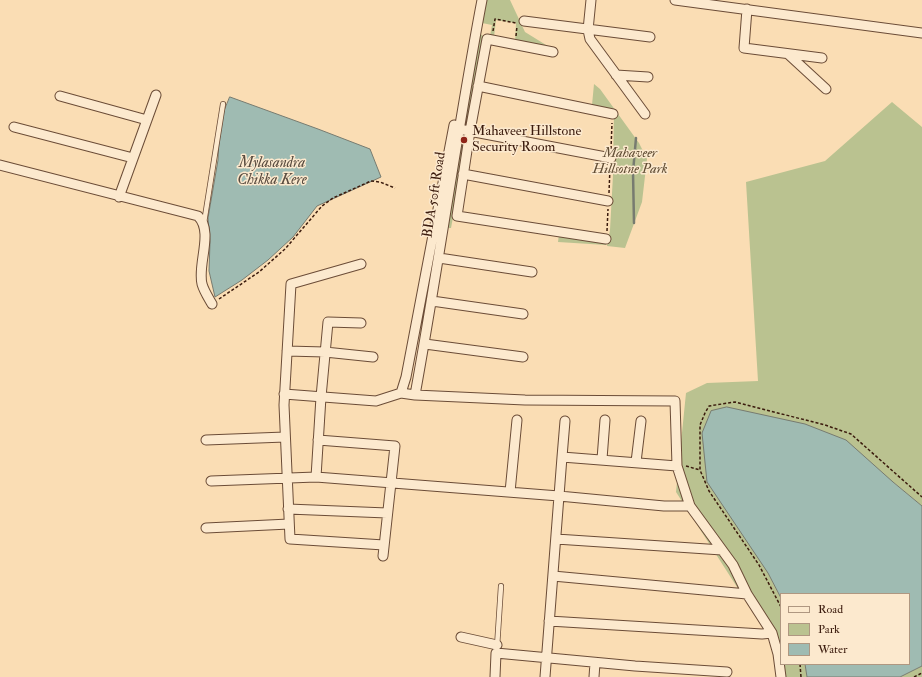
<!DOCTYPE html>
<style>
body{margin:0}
#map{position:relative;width:922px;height:677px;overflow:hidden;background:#faddb4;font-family:"IM FELL Double Pica",serif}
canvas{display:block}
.legend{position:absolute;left:780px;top:593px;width:130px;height:72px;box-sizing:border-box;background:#fce9ce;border:1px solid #af9781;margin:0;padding:5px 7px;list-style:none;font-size:12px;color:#3b1b0d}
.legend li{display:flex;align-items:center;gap:8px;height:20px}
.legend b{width:20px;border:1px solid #af9781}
</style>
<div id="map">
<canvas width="922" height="677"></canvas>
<ul class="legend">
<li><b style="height:5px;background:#fce9ce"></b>Road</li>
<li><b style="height:11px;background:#bac290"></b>Park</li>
<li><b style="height:11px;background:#9fbbb2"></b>Water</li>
</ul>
</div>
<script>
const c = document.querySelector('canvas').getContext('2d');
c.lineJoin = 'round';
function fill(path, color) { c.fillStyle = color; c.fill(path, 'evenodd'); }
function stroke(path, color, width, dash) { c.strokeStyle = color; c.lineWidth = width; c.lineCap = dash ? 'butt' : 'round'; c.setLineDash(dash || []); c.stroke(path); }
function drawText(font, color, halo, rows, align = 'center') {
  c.font = font + ' "IM FELL Double Pica",serif'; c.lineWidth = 3; c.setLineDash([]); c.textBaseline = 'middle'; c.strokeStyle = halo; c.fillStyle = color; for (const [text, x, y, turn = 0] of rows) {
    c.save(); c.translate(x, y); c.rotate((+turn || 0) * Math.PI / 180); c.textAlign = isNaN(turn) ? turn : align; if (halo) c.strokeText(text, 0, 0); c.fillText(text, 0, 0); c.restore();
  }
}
fill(new Path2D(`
 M486 0H510L525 32 559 53 515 44 516 23 496 20 494 37 490 36 492 25 482 23Z
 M480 34 485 37 470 131 459 130Z
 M594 84 600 89 639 143 647 159 642 202 625 248 607 246 610 230 613 175 614 109 592 105Z
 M892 102 922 127V506L893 482 768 573 781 598V664H805L807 677H777L771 640 676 492 686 393 707 383 758 381 746 182 825 161Z
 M461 142 467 143 451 228H446Z
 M559 234 606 239V245L558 242Z
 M922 666V677H900Z`), '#bac290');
const water = new Path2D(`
 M230 97 318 129 370 149 381 177 317 206 293 237 268 260 242 280 215 297 209 271 210 242 208 218 218 160 220 121Z
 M727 407 805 424 846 440 893 482 922 506V666L900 677H807L805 664H909V594H781V598L768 573 707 482 702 433 711 411Z`);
fill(water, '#9fbbb2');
stroke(water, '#777b70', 1);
stroke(new Path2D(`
 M634 223 633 172 636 138`), '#777b70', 2.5);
const lane = new Path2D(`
 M204 223 223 104
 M497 647 501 586`);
const street = new Path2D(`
 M591 0 588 30 590 39 645 114
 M675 0 922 33
 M747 9 744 48 822 58
 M524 21 650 37
 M553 52 487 39 470 131 457 216 606 239
 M788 54 826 89
 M616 75 648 77
 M478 86 613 114
 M60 96 147 120
 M14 127 133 158
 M464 130 611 158
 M0 165 198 216C214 232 197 264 202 284 204 291 208 297 212 304
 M463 174 608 201
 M119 197 156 95
 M439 258 532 272
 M361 264 291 284 284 405 290 539 384 545
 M432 301 523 314
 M361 323 328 322 321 397 316 477 559 496 664 506H690
 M425 344 523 357
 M287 351 325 352 373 357
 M401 393 406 377 454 125
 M284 394 376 401 401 393 415 395 525 400 675 401 677 466 690 506 733 565 747 594 772 633 778 654 781 677
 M415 395C439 263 457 131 482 0
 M206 440 285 437
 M318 440 395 446 383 556
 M562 457 565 421
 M602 459 605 420
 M636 462 641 421
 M211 481 316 477
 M510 492 517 420
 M288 509 387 513
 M206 528 289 524
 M556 539 722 550
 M553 576 747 594
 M549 621 762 634 772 633
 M461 637 497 645
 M495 677 496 653 635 666 727 672
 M545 677 562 457 677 466
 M594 677 595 663`);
stroke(lane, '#6b4c37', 6);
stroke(street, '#6b4c37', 11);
stroke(new Path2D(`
 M493 31 495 19 516 23
 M516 36 517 26
 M611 149 612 123
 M609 193 610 167
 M607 231 608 209
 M219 299 259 272 285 249 322 206 333 198 371 181 380 182 395 188
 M686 466 700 470
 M781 607 759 565 709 491 700 470V425L705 413 709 406 735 402 825 425 851 434 922 497
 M800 664 801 677
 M914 677 922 673`), '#3b1b0d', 1.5, [3, 2]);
stroke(lane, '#fce9ce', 4.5);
stroke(street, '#fce9ce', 9);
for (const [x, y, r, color] of [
 [464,140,4,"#8f2418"]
]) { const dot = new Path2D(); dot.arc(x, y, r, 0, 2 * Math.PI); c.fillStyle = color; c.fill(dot); stroke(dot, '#fce9ce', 1.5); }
drawText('14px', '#3b1b0d', '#fce9ce', [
 ["Mahaveer Hillstone",472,132],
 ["Security Room",472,148]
], 'left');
drawText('italic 14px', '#614d34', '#fce9ce', [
 ["Mahaveer",630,154],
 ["Hillsotne Park",630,170]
]);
drawText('14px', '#3b1b0d', '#fce9ce', [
 ["BDA 50ft Road",435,195,-81]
]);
drawText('italic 15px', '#594b3f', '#fce9ce', [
 ["Mylasandra",272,164],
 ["Chikka Kere",272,181]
]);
</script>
